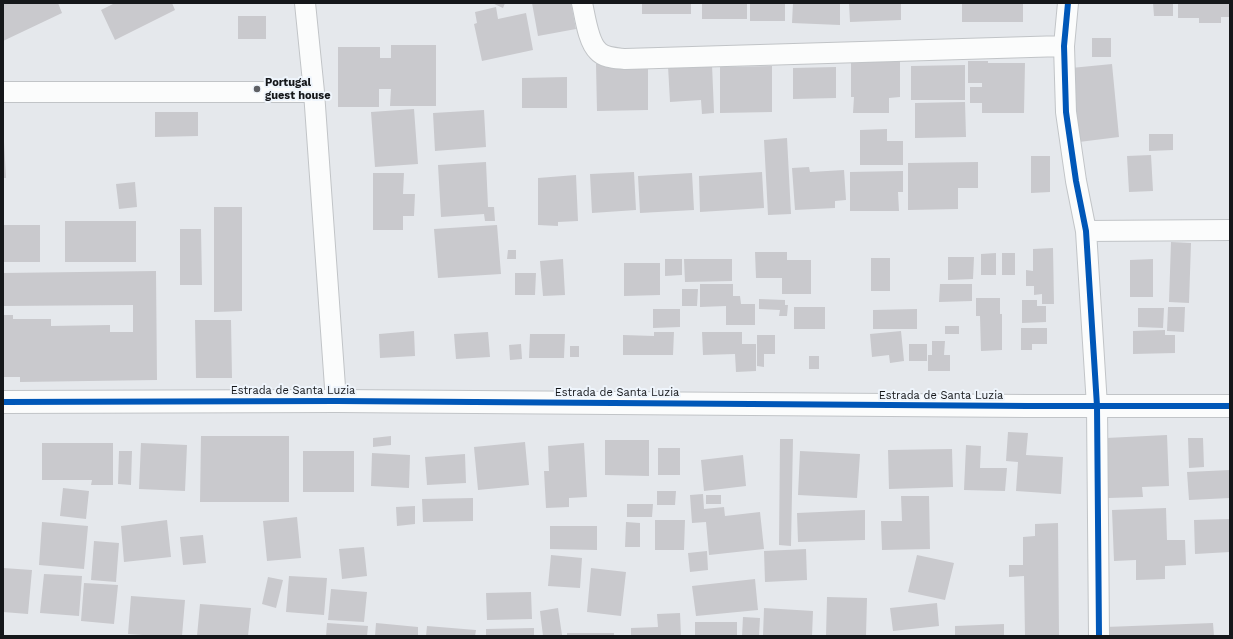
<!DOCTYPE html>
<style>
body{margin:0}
#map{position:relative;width:1233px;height:639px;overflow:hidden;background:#e5e8ec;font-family:"Work Sans",sans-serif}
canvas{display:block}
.frame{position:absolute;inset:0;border:4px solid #15171a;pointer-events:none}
</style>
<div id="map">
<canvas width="1233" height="639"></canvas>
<div class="frame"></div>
</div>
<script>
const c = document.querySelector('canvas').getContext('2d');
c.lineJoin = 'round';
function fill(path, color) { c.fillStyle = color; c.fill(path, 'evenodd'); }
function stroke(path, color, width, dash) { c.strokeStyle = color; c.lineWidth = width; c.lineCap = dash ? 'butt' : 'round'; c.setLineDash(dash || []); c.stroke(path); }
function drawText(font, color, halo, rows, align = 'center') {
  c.font = font + ' "Work Sans",sans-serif'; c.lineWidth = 4; c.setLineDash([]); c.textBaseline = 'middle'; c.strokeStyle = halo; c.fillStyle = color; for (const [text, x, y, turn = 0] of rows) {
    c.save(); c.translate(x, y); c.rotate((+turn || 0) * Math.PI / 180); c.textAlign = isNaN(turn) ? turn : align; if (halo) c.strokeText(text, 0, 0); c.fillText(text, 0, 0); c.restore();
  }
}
fill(new Path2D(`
 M3 3H58L62 13 3 41Z
 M115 3H172L175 10 115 40 101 10Z
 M492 3H505L503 8Z
 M532 3H571L576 29 538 36Z
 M642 3H691V14H642Z
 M702 3H747V19H702Z
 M750 3H785V21H750Z
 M793 3H840V25L792 23Z
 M849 3H901V20L850 22Z
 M962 3H1023V22H962Z
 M1153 3H1173V16H1154Z
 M1178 3H1230V17H1221V23H1199V18H1178Z
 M496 7 498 19 526 13 533 50 482 61 474 24 477 23 475 12Z
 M238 16H266V39H238Z
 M1092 38H1111V57H1092Z
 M391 45H436V106H390L391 89H379V107H338V47H380V58H391Z
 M851 57H900V97L889 98V113H853L854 97H851Z
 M968 61H988V63H1025L1024 113H982V103H970V87H982V83H968Z
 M648 63V110L597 111 596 64Z
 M712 64 714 113 702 114 701 100 670 102 668 66Z
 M1112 64 1119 137 1079 142 1071 68Z
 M965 65V100H911V66Z
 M772 66V112L720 113V67Z
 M836 67V98L793 99V68Z
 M567 77V108H522V78Z
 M965 102 966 137 915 138V103Z
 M414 109 418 164 375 167 371 112Z
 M484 110 486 147 435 151 433 113Z
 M155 112H198V136L155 137Z
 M887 129V141H903V165H860V130Z
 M1149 134H1173V150L1149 151Z
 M787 138 791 214 768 215 764 140Z
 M3 142H4L6 178H3Z
 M1151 155 1153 191 1129 192 1127 156Z
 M1031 156H1050V192L1031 193Z
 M486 162 488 207H494L495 221H485L484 214 441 217 438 165Z
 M978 162V188H958V209L908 210V163Z
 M809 167 810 172 844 170 846 200 835 201V208L795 210 792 168Z
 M903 171V192H898L899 211H850V172Z
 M634 172 636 210 592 213 590 174Z
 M762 172 764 208 700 212 699 176Z
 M373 173H404L403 194H415L414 216H403V230H373Z
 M692 173 694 210 640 213 638 176Z
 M576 175 578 221 558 222V226L538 225V178Z
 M135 182 137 207 119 209 116 184Z
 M214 207H242V311L214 312Z
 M65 221H136V262H65Z
 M3 225H40V262H3Z
 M497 225 501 274 438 278 434 229Z
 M180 229H201L202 285H180Z
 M1171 242 1191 243 1189 303 1169 302Z
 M1053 248 1054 304H1042V294L1034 295V286H1026V270L1033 271V249Z
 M508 250H516V259H507Z
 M755 252H787V260H811V294H782V278H756Z
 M996 253V275H981V254Z
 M1002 253H1015V275H1002Z
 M948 257H974L973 279 948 280Z
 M871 258H890V291H871Z
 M563 259 565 295 543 296 540 261Z
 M665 259H682V275L665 276Z
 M684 259H732V281L685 282Z
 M1153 259V297H1130V260Z
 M624 263H660V295L624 296Z
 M156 271 157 380 20 382V377H3V315H13V319H51V326L110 325V332H133V305L3 306V273Z
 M515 273H536L535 295H515Z
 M700 284H733V296H740L741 304H755V325H726V306L700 307Z
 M940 284H972V301L939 302Z
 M682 289H698L697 306H682Z
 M976 298H1000V314H1002V350L981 351 980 316H976Z
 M759 299 785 300V305H788L787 316H779L780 310 759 309Z
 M1022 300H1037V306H1046V322L1022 323Z
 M794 307H825V329H794Z
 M1168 307H1185L1184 332 1167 331Z
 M1138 308H1164L1163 328 1138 327Z
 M653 309H680V327L653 328Z
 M917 309V329H873V310Z
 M195 320H231L232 378H196Z
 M945 326H959V334H945Z
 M1021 328H1047V344H1032V350H1021Z
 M1165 330V335H1175V353L1133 354V331Z
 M414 331 415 356 380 358 379 334Z
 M901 331 904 361 890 363 889 355 872 357 870 334Z
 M488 332 490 357 456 359 454 334Z
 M654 332H674L673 355H623V335L654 336Z
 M702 332H742V344H756V371L736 372 735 354 703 355Z
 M530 334H565L564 358H529Z
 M757 335H775V354H764V367L757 366Z
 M932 341H945L944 355H950V371H928V355H932Z
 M521 344 522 359 510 360 509 345Z
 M909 344H927V361H909Z
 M570 346H579V357H570Z
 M809 356H819V369H809Z
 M1008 432 1028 433 1026 455 1063 457 1061 494 1016 491 1018 462 1006 461Z
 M1167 435 1169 486 1142 487 1143 497 1108 498 1106 438Z
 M201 436H289V502H200Z
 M391 436V445L373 447V438Z
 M1188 438H1203L1204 467 1189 468Z
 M780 439H793L791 546 779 545Z
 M605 440H649V476L605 475Z
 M525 442 529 485 478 490 474 447Z
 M42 443H113V485H91L92 480H42Z
 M141 443 187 445 185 491 139 489Z
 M584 443 587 497 569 498V507L546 508 544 471H549L548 446Z
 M966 445 981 446 980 468H1007L1005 491 964 490Z
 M658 448H680V475H658Z
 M952 449 953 487 889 489 888 450Z
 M119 451H132L131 485 118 484Z
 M303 451H354V492H303Z
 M800 451 860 454 857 498 798 495Z
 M372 453 410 455 409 488 371 486Z
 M465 454 466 483 427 485 425 457Z
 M743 455 746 486 704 491 701 460Z
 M1230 470V498L1189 500 1187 472Z
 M63 488 89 491 86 519 60 516Z
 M657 491H676L675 505H657Z
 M703 494 704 509 724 507 725 516 760 512 764 549 709 555 706 522 692 523 690 495Z
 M706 495H721V504H706Z
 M901 496H929L930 549 882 550 881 521H902Z
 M473 498V521L423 522 422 499Z
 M627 504H653L652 517H627Z
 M415 506V524L397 526 396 507Z
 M1166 508 1167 540H1185L1186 565 1165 566V579L1136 580V560L1114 561 1112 510Z
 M865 510V540L798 542 797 513Z
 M297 517 301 558 267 561 263 521Z
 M1230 519V552L1195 554 1194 520Z
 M167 520 171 557 124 562 121 526Z
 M655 520H685L684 550H655Z
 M42 522 88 526 84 569 39 565Z
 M626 522 640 523V547H625Z
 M1058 523 1059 636H1025L1024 576 1009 577V565H1023V537L1035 536V524Z
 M550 526H597V550L550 549Z
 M203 535 206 563 183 565 180 537Z
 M94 541 119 543 116 582 91 580Z
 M364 547 367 576 342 579 339 549Z
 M806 549 807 580 765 582 764 551Z
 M707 551 708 570 690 572 688 553Z
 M551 555 582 558 580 588 548 586Z
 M917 555 954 563 945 600 908 592Z
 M3 568 32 570 28 614 3 612Z
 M591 568 626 572 621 616 587 612Z
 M44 574 82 576 79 616 40 613Z
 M289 576 327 578 324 615 286 612Z
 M268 577 283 580 276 608 262 604Z
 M755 579 758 610 696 616 692 586Z
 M84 583 118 585 114 624 81 621Z
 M331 589 367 592 364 622 328 620Z
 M531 592 532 619 487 620 486 593Z
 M131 596 185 600 182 636H157L128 634Z
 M827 597 867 598 866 636H826Z
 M937 603 939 626 893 631 890 608Z
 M200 604 251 608 248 636H197Z
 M558 608 562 635 543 636 540 611Z
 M764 608 813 611 812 636H763Z
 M680 613 681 636H631V628L658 627 657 614Z
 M743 617 760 618 759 636H742Z
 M695 622H737V636H695Z
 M327 623 368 626 367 636H326Z
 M376 623 418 627V636H375Z
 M1213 623 1214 636H1105V627Z
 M1004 624V636H955V626Z
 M427 626 476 630 475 636H426Z
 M534 628V636H486V629Z
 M567 633H614V636H567Z`), '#c9c9cd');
const minor = new Path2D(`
 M305 3 314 92 336 401
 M582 3C585 16 588 42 598 51 604 58 616 58 625 59L1064 46
 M1068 3 1064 46 1066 112 1076 181 1086 231 1097 406 1099 636
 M3 92H314
 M1086 231 1230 230`);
const tertiary = new Path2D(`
 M3 402 336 401 1028 406H1230`);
stroke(minor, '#c1c4c7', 22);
stroke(tertiary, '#c1c4c7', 24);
stroke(minor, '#fbfcfc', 20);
stroke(tertiary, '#fbfcfc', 22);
stroke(new Path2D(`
 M1068 3 1064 46 1066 112 1076 181 1086 231 1097 406 1099 636
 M3 402 336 401 1028 406H1230`), '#0057b8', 6);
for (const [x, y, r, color] of [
 [257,89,4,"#5e6064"]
]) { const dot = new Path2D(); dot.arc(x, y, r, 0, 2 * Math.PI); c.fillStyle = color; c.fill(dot); stroke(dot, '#eff5fc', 1.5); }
drawText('bold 11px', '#15171a', '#eff5fc', [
 ["Portugal",265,83],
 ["guest house",265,96]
], 'left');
drawText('11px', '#15171a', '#eff5fc', [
 ["Estrada de Santa Luzia",293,391],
 ["Estrada de Santa Luzia",617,393],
 ["Estrada de Santa Luzia",941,396]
]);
</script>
